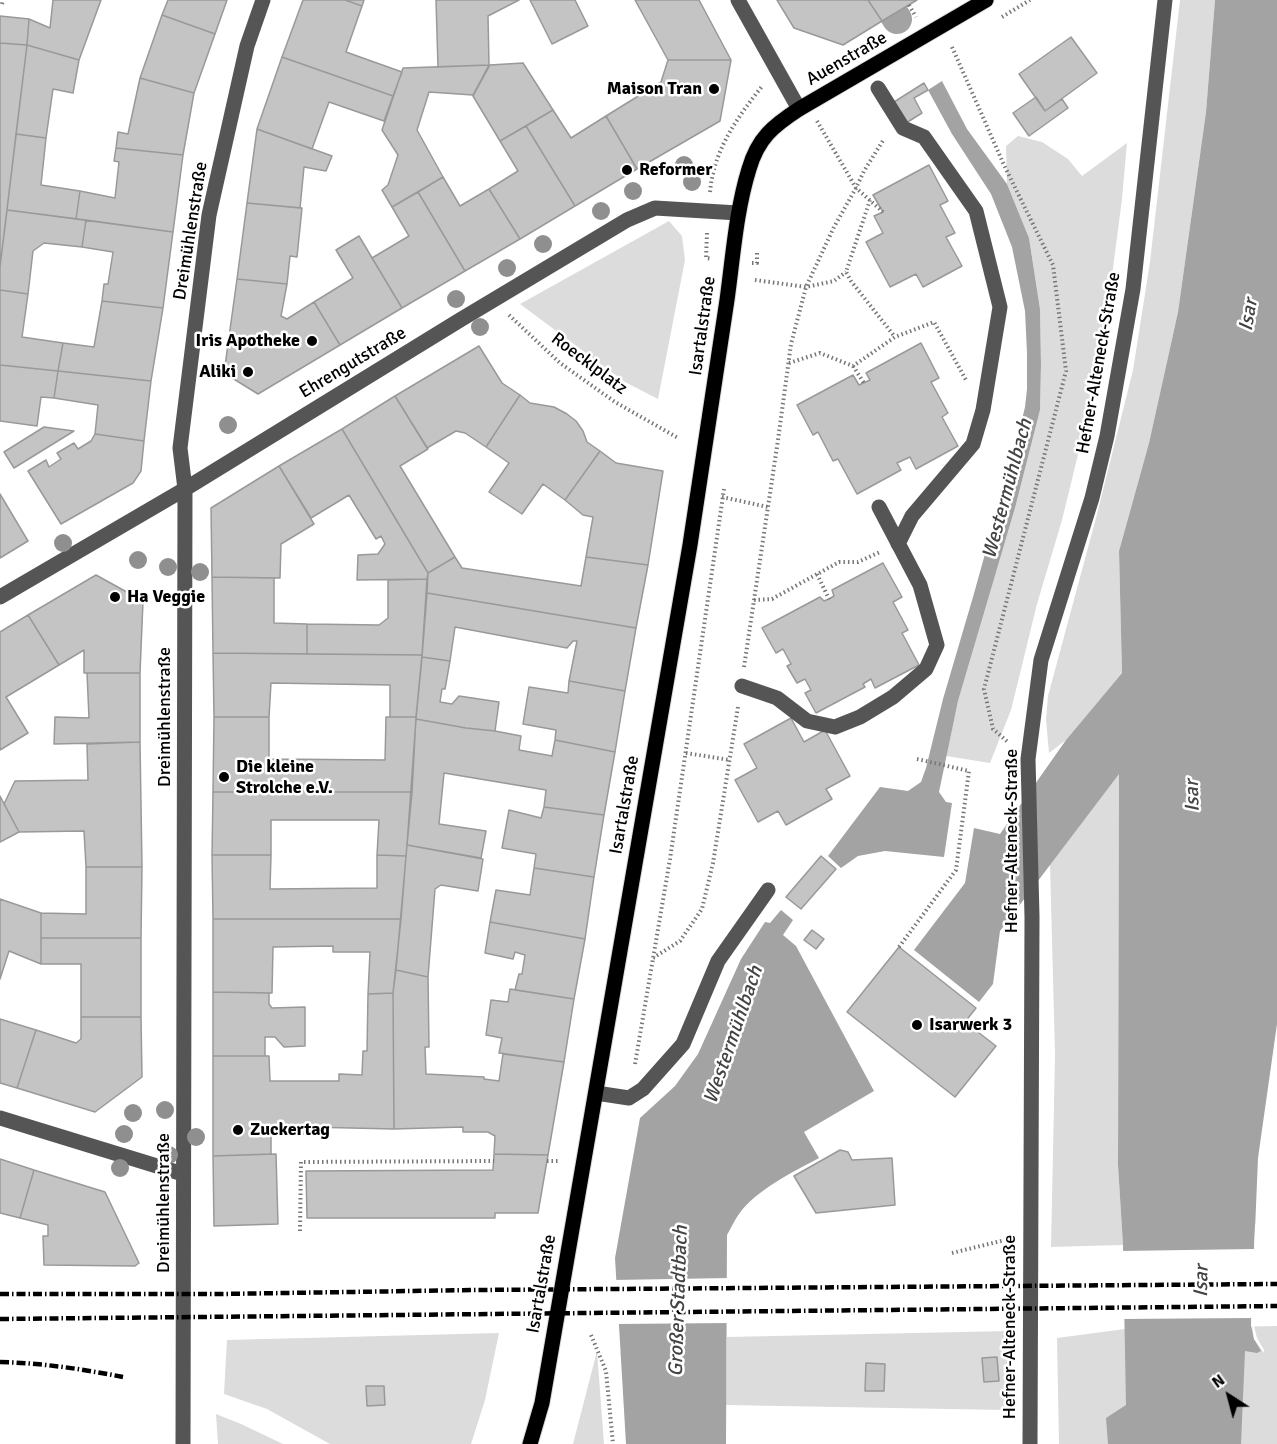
<!DOCTYPE html>
<meta charset="utf-8">
<style>
body{margin:0}
#map{position:relative;width:1277px;height:1444px;overflow:hidden;background:#fff;font-family:Signika,sans-serif}
canvas{display:block}
.north{position:absolute;left:1199px;top:1366px;width:60px;height:60px;-webkit-text-stroke:4px #fff;paint-order:stroke;rotate:324deg;font-size:16px;font-weight:700;line-height:24px;text-align:center;color:#000}
.north::after{content:'';display:block;margin:auto;width:21px;height:27px;background:#000;clip-path:polygon(50% 0,100% 100%,50% 72%,0 100%)}
</style>
<div id="map">
<canvas width="1277" height="1444"></canvas>
<div class="north">N</div>
</div>
<script>
const c = document.querySelector('canvas').getContext('2d');
c.lineJoin = 'round';
function fill(path, color) { c.fillStyle = color; c.fill(path, 'evenodd'); }
function stroke(path, color, width, dash) { c.strokeStyle = color; c.lineWidth = width; c.lineCap = dash ? 'butt' : 'round'; c.setLineDash(dash || []); c.stroke(path); }
function drawText(font, color, halo, rows, align = 'center') {
  c.font = font + ' Signika,sans-serif'; c.lineWidth = 5; c.setLineDash([]); c.textBaseline = 'middle'; c.strokeStyle = halo; c.fillStyle = color; for (const [text, x, y, turn = 0] of rows) {
    c.save(); c.translate(x, y); c.rotate((+turn || 0) * Math.PI / 180); c.textAlign = isNaN(turn) ? turn : align; if (halo) c.strokeText(text, 0, 0); c.fillText(text, 0, 0); c.restore();
  }
}
fill(new Path2D(`
 M1180 0H1215L1206 112 1178 312 1149 443 1119 551 1122 673 1066 740 1049 753 1046 719 1048 696 1096 518 1133 370 1150 262Z
 M1018 136 1042 142 1068 159 1082 176 1127 143 1122 199 1109 299 1097 377 1062 520 1037 604 1011 710 990 763 946 756 958 701 1015 508 1040 410 1041 365 1040 309 1029 238 1007 184 1006 146Z
 M669 221 682 236 685 260 658 399 625 382 520 304Z
 M1119 773 1118 1165 1123 1245 1051 1247 1055 1055 1050 864Z
 M1277 1326V1444H1059L1057 1338 1125 1329Z
 M1009 1331 1005 1410 726 1405 727 1337Z
 M499 1333 485 1400 471 1444H330L267 1409 224 1394 227 1340Z
 M597 1351 604 1444H573Z
 M216 1414 241 1424 283 1444H218Z`), '#dcdcdc');
fill(new Path2D(`
 M1215 0H1277V1024L1258 1158 1251 1326 1254 1339 1261 1351 1257 1353 1245 1351 1241 1444H1108L1106 1418 1126 1405 1123 1245 1118 1165 1119 774 1000 931 993 984 979 1002 914 950 965 883 974 828 1000 834 1066 740 1122 673 1119 551 1149 443 1178 312 1206 112Z
 M942 81 967 129 1007 184 1029 238 1040 309 1041 365 1040 410 1015 508 958 701 939 792 946 802 952 803 944 857 885 851 858 856 841 868 828 856 880 787 908 791 921 782 926 768 943 699 973 597 1019 432 1025 407 1027 389V353L1025 311 1012 247 991 194 952 134 928 90Z
 M781 910 793 920 783 935 796 946 874 1091 804 1132 819 1158C793 1172 756 1190 739 1214 734 1221 731 1228 727 1235L726 1444H626L615 1258 640 1118 675 1086 698 1054 741 959 765 922 770 923Z`), '#a3a3a3');
fill(new Path2D(`
 M1258 1218 1254 1326 1257 1338 1264 1350V1353L1254 1339 1251 1318 1121 1319 1120 1251 1254 1249 1255 1225Z
 M730 1278V1323L616 1324 613 1280Z`), '#fff');
stroke(new Path2D(`
 M885 0 897 19`), '#a3a3a3', 30);
const building = new Path2D(`
 M53 0H101L79 60 27 45 29 19 50 28Z
 M168 0H227L215 34 162 15Z
 M303 0H345L362 6 346 52 402 72 393 96 282 57Z
 M345 0H364L362 6Z
 M436 0H519L488 16 489 65 438 67Z
 M530 0H575L588 26 552 44Z
 M635 0H699L731 60H668Z
 M777 0H868L882 21 843 45 794 28Z
 M868 0H917L882 21Z
 M162 15 215 34 194 93 140 78Z
 M0 16 29 19 27 45 0 43Z
 M1071 37 1097 73 1045 111 1019 74Z
 M0 43 27 45 0 267Z
 M27 45 79 60 73 93 53 89 46 138 16 134Z
 M282 57 393 96 384 121 329 102 312 149 257 129Z
 M668 60H731L720 121 637 169 606 116 661 82Z
 M523 63 553 110 500 141 473 96 490 65Z
 M489 65 473 95 429 92 417 130 443 177 392 207 382 190 388 185 398 155 382 130 403 68Z
 M140 78 194 93 183 155 116 148 118 132 128 134Z
 M924 83 928 90 914 98 922 113 906 123 894 102Z
 M1036 97 1045 111 1062 99 1068 108 1029 136 1013 113Z
 M553 110 571 138 606 116 637 169 575 206 526 126Z
 M526 126 575 206 520 239 489 189 518 171 500 141Z
 M257 129 332 156 326 171 304 167 300 208 247 203Z
 M16 134 46 138 41 185 80 191 76 219 7 210Z
 M116 148 183 155 173 232 76 219 80 191 115 198 119 162 114 161Z
 M929 165 948 201 940 205 955 233 946 237 962 266 923 287 916 274 890 287 866 242 883 233 874 216 883 212 873 195Z
 M443 177 460 206 489 189 520 239 465 271 418 192Z
 M418 192 465 271 402 308 372 258 409 236 392 207Z
 M247 203 302 208 297 257 290 256 287 284 237 279Z
 M7 210 86 220 82 247 44 243 33 251 28 294 0 290V267Z
 M86 220 173 232 163 308 102 301 104 284H108L113 252 82 247Z
 M359 236 402 308 340 345 314 302 353 278 336 250Z
 M237 279 287 284 281 316 287 319 314 302 340 345 258 394 224 373Z
 M0 290 28 294 22 337 63 343 58 371 0 365Z
 M102 301 163 308 151 381 58 371 63 343 94 347Z
 M921 343 939 378 931 382 948 413 942 417 958 446 916 469 910 457 897 463 901 470 857 494 838 459 833 461 818 432 813 435 797 405 853 375 859 385 870 380 866 373Z
 M479 346 502 383 520 395 486 447 465 433 456 431 427 448 395 396Z
 M0 365 58 371 54 398 41 397 37 426 0 421Z
 M58 371 151 381 144 441 95 434 98 405 54 398Z
 M520 395 530 403 554 407 567 414 576 421 583 431 587 442 600 451 565 500 543 484 522 514 489 492 509 463 486 447Z
 M395 396 428 449 400 466 455 557 428 573 342 429Z
 M44 427 74 431 14 468 4 452Z
 M342 429 428 573 427 579 357 580 358 555 378 554 385 544 381 536 376 539 349 495 311 518 279 466Z
 M95 434 144 441 141 471 133 483 61 524 28 471 46 460 49 467 61 459 57 453 74 443 78 449 91 441Z
 M600 451 616 463 663 471 648 565 586 557 593 517 583 515 565 500Z
 M279 466 314 524 281 544 280 578 212 577 211 508Z
 M0 494 28 541 0 558Z
 M455 557 462 568 581 586 586 557 648 565 636 628 427 593 428 573Z
 M883 563 902 597 893 602 908 630 902 633 919 665 875 688 871 679 863 684 865 687 816 713 805 693 811 690 805 679 797 683 787 666 791 664 783 649 776 653 762 628 820 597 824 601 829 599 834 596 832 590Z
 M96 575 143 601 140 673H84V650L59 665 28 615Z
 M212 577 274 578V623L307 624V654L213 653Z
 M427 579 422 655 307 654V624L379 625 388 618V580Z
 M427 593 636 628 625 691 569 681 577 641H573L567 648 455 627 450 661 422 657Z
 M28 615 59 665 6 697 28 733 0 750V632Z
 M213 653 422 655 416 717H390V685L271 683 269 717H214Z
 M422 657 450 661 445 689H442L440 702 452 704 459 696 499 702 495 731 466 728 416 719Z
 M87 673H140V742L54 744 55 717 89 718Z
 M569 681 625 691 615 752 555 740 556 730 523 724 529 687 568 693Z
 M214 717H269V759L385 760 386 717H416L412 792H213Z
 M791 718 804 742 825 730 850 776 826 789 832 799 786 825 778 811 758 822 735 780 757 768 744 744Z
 M416 719 466 728 495 731 521 736 519 750 552 756 555 740 615 752 604 815 544 807 546 790 444 773 439 824 486 831 481 858 407 845Z
 M140 742 142 867H86L84 831 19 832 4 804 15 781 88 780 87 744Z
 M213 792H412L406 856 377 855 379 820H271V855H212Z
 M0 796 19 832 0 842Z
 M544 807 604 815 594 877 534 868 536 854 502 848 509 810 541 818Z
 M407 845 483 859 478 891 441 885 435 889 428 977 396 970Z
 M212 855H271L270 889 377 888V855L406 856 401 919H213Z
 M821 856 836 869 801 909 786 897Z
 M86 867H142L141 938H41V913L86 914Z
 M534 868 594 877 585 939 490 922 496 890 530 895Z
 M0 899 41 913V964L9 951 0 979Z
 M213 919H401L393 993 368 994 370 952H333V946L273 947 272 993 213 992Z
 M490 922 585 939 574 999 515 990 519 974H522L525 955 515 952 513 959 485 953Z
 M812 930 824 939 816 949 804 940Z
 M41 938H141V1017H81V964H41Z
 M899 947 976 1008 965 1022 996 1046 955 1097 847 1012Z
 M396 970 428 977 429 1047H425L426 1074 484 1077V1079L499 1081 503 1054 564 1062 548 1155 494 1154 495 1136 488 1132H463V1127L394 1129 393 993Z
 M510 989 574 999 564 1062 499 1053 502 1038 486 1035 491 1000 508 1002Z
 M213 992 269 993V1004L272 1008 305 1007V1046L284 1047 275 1037H265V1056H213Z
 M393 993 394 1129 308 1127V1134L271 1135V1154L213 1156V1056H269L270 1081H339V1074L362 1075 363 1051H367L368 994Z
 M81 1017H141L142 1077 95 1112 17 1088 36 1030 76 1043 81 1039Z
 M0 1019 36 1030 17 1088 0 1083Z
 M840 1150 848 1152 852 1160 892 1158 895 1205 816 1213 794 1176Z
 M276 1154 278 1224 214 1226 213 1156Z
 M494 1154 548 1155 538 1213H495V1218H307L306 1171 493 1170Z
 M0 1159 34 1170 20 1218 0 1213Z
 M34 1170 105 1192 139 1263 135 1266 44 1265 43 1236H48V1225L20 1218Z
 M997 1357 999 1381 984 1382 982 1358Z
 M866 1363 885 1364 884 1391H865Z
 M366 1386H384L385 1405 367 1406Z`);
fill(building, '#c4c4c4');
stroke(building, '#999', 1.5);
const major = new Path2D(`
 M530 1444 542 1403C592 1118 642 832 690 545 703 464 715 382 727 300 733 257 736 211 749 169 758 138 773 126 799 109L986 0`);
stroke(major, '#dbdbdb', 17);
stroke(new Path2D(`
 M2 4 3 0
 M909 5 916 17
 M1002 17 1030 0
 M952 47 1004 165 1053 265 1066 371 984 689 993 729 1009 743
 M817 121 856 188 883 212
 M710 192C714 149 737 118 763 85
 M870 200 846 272 851 281 895 337
 M707 233 706 258 712 259
 M752 263H757V251
 M755 280 806 287 834 281 846 272
 M509 315 560 363 615 402 678 438
 M789 363 820 353 853 366 895 337 934 322 966 380
 M853 366 864 383
 M722 497 768 507
 M817 574 829 599
 M754 600 772 599 839 562H858L880 552
 M744 667 778 440 791 344 806 287 834 227 856 188 864 171 884 139
 M686 753 730 760
 M899 947 956 870 969 771 917 759
 M653 958 680 941 702 909 713 863 738 707
 M635 1064 670 859 724 489
 M547 1161H558
 M300 1231 301 1162 494 1161
 M952 1253 1009 1239
 M591 1335 606 1371 613 1444`), '#777', 4, [1.5, 3]);
stroke(new Path2D(`
 M738 0 799 109
 M878 88 903 128 924 137 976 211 1000 307 983 410 973 444 912 516 898 544
 M0 597 185 489 460 320 627 220 655 208 738 213
 M742 686 777 698 807 721 835 727 860 717 893 697 926 669 937 645 920 585 879 507
 M596 1093 629 1098 643 1089 683 1044 718 961 768 890
 M0 1118 183 1174
 M183 1444 185 489 180 448 209 215 247 46 263 0
 M1030 1444 1032 917 1028 759 1041 660 1092 498 1107 436 1133 289 1165 0`), '#555', 15);
stroke(major, '#000', 15);
stroke(new Path2D(`
 M0 1294H220L477 1290 1277 1284
 M0 1319 1277 1306
 M0 1362C42 1363 82 1369 123 1377`), '#000', 4.5, [9, 3, 1.5, 3]);
c.fillStyle = '#8f8f8f';
for (const [x, y] of [
 [684,165],
 [692,182],
 [633,191],
 [601,211],
 [543,244],
 [507,268],
 [456,299],
 [480,327],
 [228,425],
 [63,543],
 [138,560],
 [168,567],
 [200,572],
 [165,1110],
 [133,1113],
 [124,1134],
 [196,1137],
 [169,1155],
 [120,1168]
]) { c.beginPath(); c.arc(x, y, 9, 0, 2 * Math.PI); c.fill(); }
for (const [x, y, r, color] of [
 [714,89,6,"#000"],
 [627,170,6,"#000"],
 [312,341,6,"#000"],
 [248,372,6,"#000"],
 [115,597,6,"#000"],
 [224,777,6,"#000"],
 [917,1025,6,"#000"],
 [238,1130,6,"#000"]
]) { const dot = new Path2D(); dot.arc(x, y, r, 0, 2 * Math.PI); c.fillStyle = color; c.fill(dot); stroke(dot, '#fff', 2); }
drawText('18px', '#000', '#fff', [
 ["Auenstraße",847,59,-30],
 ["Dreimühlenstraße",191,231,-81],
 ["Isartalstraße",703,326,-82],
 ["Ehrengutstraße",353,363,-31],
 ["Hefner-Alteneck-Straße",1099,363,-80],
 ["Roecklplatz",589,364,37],
 ["Dreimühlenstraße",165,717,-90],
 ["Isartalstraße",625,805,-80],
 ["Hefner-Alteneck-Straße",1012,841,-90],
 ["Dreimühlenstraße",164,1203,-90],
 ["Isartalstraße",542,1284,-80],
 ["Hefner-Alteneck-Straße",1010,1327,-90]
]);
drawText('bold 18px', '#000', '#fff', [
 ["Maison Tran",702,89,"right"],
 ["Reformer",639,170],
 ["Iris Apotheke",300,341,"right"],
 ["Aliki",236,372,"right"],
 ["Ha Veggie",127,597],
 ["Die kleine",236,767],
 ["Strolche e.V.",236,788],
 ["Isarwerk 3",929,1025],
 ["Zuckertag",250,1130]
], 'left');
drawText('italic 20px', '#444', '#fff', [
 ["Isar",1249,315,-80],
 ["Westermühlbach",1008,489,-75],
 ["Isar",1193,796,-92],
 ["Westermühlbach",734,1035,-71],
 ["Isar",1202,1281,-89],
 ["Großer Stadtbach",679,1301,-88]
]);
</script>
